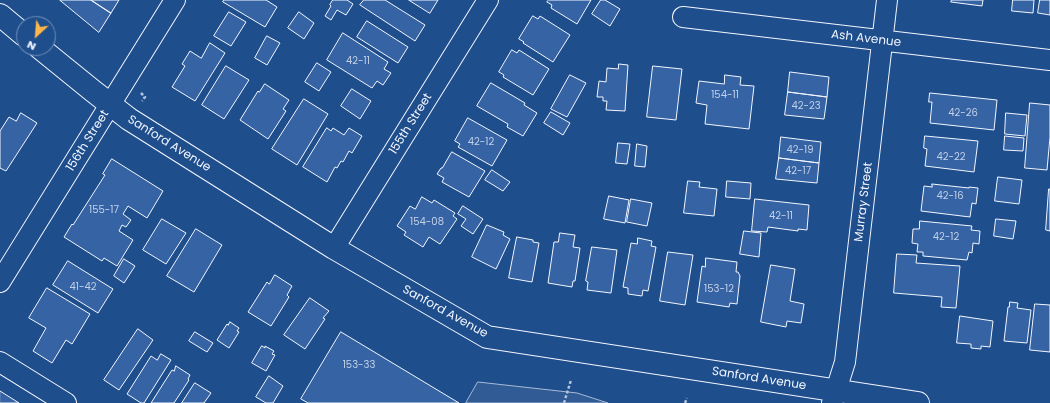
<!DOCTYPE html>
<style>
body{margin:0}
#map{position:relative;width:1050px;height:403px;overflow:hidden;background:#1f4e8c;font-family:Poppins,sans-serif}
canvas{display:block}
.north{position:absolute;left:16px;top:16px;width:40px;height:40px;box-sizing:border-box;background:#1f4e8c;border:1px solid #7391ba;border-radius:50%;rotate:206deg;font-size:11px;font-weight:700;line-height:16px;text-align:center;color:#f2f6ff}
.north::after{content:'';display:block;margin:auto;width:14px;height:18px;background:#ffb74d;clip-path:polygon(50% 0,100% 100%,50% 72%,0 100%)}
</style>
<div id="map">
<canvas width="1050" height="403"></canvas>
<div class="north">N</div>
</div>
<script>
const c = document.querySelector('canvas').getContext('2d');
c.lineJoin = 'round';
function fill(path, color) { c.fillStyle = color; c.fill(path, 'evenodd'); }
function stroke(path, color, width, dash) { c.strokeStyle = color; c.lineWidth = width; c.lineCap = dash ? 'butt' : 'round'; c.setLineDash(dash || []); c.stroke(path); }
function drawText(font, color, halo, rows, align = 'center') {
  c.font = font + ' Poppins,sans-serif'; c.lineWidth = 3; c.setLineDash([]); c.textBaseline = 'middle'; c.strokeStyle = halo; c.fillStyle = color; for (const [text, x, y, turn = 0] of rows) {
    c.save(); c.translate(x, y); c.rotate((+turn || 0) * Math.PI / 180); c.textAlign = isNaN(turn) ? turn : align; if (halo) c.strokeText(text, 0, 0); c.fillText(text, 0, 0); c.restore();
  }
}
const green = new Path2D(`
 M478 382 577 393 608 403H466Z`);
fill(green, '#305b95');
stroke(green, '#a8bbd7', 1);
const building = new Path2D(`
 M60 0H91L111 13 99 32Z
 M91 0H119L111 13Z
 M224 0H266L277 7 265 27 223 2Z
 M333 0H347L353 4 346 15 337 10 331 20 325 16 331 6 330 5Z
 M364 0H385L425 25 415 41 360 5Z
 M409 0H438L430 13Z
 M549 0H591L577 24 551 8 552 5 547 2Z
 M601 0H605L620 9 610 26 592 14Z
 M952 0H983L982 6 951 2Z
 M1013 0H1034L1033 13 1012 11Z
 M1040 0H1050V15L1038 13Z
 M229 12 246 22 231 46 214 36Z
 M299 12 314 23 304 39 288 28Z
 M533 16 538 19 540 16 570 35 553 62 523 43 524 42 519 39Z
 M367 21 408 47 398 63 357 37Z
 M343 33 388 62 384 69 391 73 383 85 377 81 372 88 327 60Z
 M267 36 280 43 267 65 255 58Z
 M210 43 225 53 195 101 172 87 185 66 182 64 190 51 201 58Z
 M512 50 517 53 519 50 549 69 533 95 503 77 504 75 499 72Z
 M317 63 331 72 319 91 305 82Z
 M619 64 628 65 625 111 606 110 607 101H603V97H597L599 81 606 82 607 68 618 69Z
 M226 66 249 80 224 119 202 105Z
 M653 66 682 69 676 120 647 117Z
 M790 72 829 77 827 97 788 92Z
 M570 75 586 83 567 117 551 109Z
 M725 75 741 77 740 85 754 86 749 129 705 124 707 105 696 103 699 81 724 84Z
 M491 83 525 103 524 105 537 113 523 136 507 127 508 124 477 106Z
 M265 84 289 100 283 109 286 111 268 139 240 120 258 91 259 92Z
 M352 89 371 101 360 119 341 106Z
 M788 92 827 97 824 119 785 115Z
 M930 93 997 100 994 130 930 123 932 102H929Z
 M304 99 328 114 297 165 272 149Z
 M1030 103 1050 105V137L1047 170 1025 168Z
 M551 112 570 123 563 135 544 123Z
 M21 113 37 123 6 171 0 168V131L9 117 16 121Z
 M1006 113 1027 115 1025 136 1005 134Z
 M468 118 507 140 492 166 458 147 460 144 455 141Z
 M327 128 331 131 333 128 344 135 349 128 362 136 352 153 349 151 343 162 341 161 337 168 335 167 327 182 303 167Z
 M925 136 978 141 974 172 925 166 927 149 924 148Z
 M1005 136 1024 138 1023 151 1004 150Z
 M781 137 821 142 819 163 779 158Z
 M618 143 630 144 627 164 616 163Z
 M637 144 647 146 645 167 635 166Z
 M452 152 485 171 469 197 442 182 444 178 437 174 441 168H442Z
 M779 158 819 163 817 183 776 179Z
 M112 159 163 191 147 218 128 206 123 214 131 220 126 227 122 225 119 231 133 240 117 266 104 258 102 261 64 237 72 224 73 225 105 175 103 174Z
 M492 170 510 182 503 191 485 180Z
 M998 177 1022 180 1019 204 995 201Z
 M688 181 700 182 699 187 717 189 714 216 684 213Z
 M727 181 751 183 750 199 726 197Z
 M932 184 969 188V187L978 188 976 204 972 203 970 217 921 211 924 186 932 187Z
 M1049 189H1050V231L1046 230Z
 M609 196 629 200 625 223 604 219Z
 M422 197 432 203 434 200 455 213 453 216 457 219 440 244 429 237 423 247 404 235 406 232 397 226 410 206 415 209Z
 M631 199 652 203 647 226 627 222Z
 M755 199 809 205 807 230 798 229V231L768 227 767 232 752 231Z
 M463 206 483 219 473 234 461 226 466 219 458 214Z
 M162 219 186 233 166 264 143 250Z
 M996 219 1016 221 1013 239 994 236Z
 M920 221 972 226 971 230 980 231 979 244 973 243 972 253 969 252 967 260 923 256V252H917L918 244 912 243 913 229H919Z
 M487 225 504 232 503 235 510 239 496 269 472 257Z
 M196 229 222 245 194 292 167 276Z
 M744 231 761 233 759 257 740 254Z
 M560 233 575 235 573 247 580 248 575 281H573L572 287 548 283 554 242H558Z
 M517 237 533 240V242L539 243 532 282 509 278Z
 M638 238 652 241 651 246 656 247 648 291 643 290 642 296 628 294V288L623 287 631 243 637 244Z
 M592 247 617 250 611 293 587 290 588 282 586 281Z
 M668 252 693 255 685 305 660 301Z
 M897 254 917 255 916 263 960 266 956 308 941 307 942 297 894 293Z
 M706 258 737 262 736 272H738L740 276 737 304 730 303 729 307 697 302 702 266 705 267Z
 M124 259 135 266 124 283 114 276Z
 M68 261 113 289 98 313 53 285Z
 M771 265 795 269 790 301 804 304 801 323 787 321 786 327 761 322Z
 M275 275 292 286 287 295 289 297 271 326 248 312 267 282 269 284Z
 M47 288 90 314 72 344 66 340 52 363 33 351 46 328 29 318Z
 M310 298 329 311 323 318 325 319 305 349 284 335Z
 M1010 302 1018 303 1017 308 1031 310 1027 343 1004 341 1008 307H1009Z
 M1035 304 1050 305V352L1030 350Z
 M960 316 993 321 990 347 981 346V349L971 348V344L957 343Z
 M230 322 239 328 237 331 239 332 229 348 217 340 227 324 228 325Z
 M138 329 153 340 119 390 104 380Z
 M195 332 213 343 207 352 189 341Z
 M341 332 459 403H308L301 399Z
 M262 346 265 348V346L274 351 272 354 275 355 266 371 252 363Z
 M161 354 171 360 144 403H141L127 394 151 356 157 360Z
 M176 366 190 375 188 379 189 380 174 403H151L172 370 174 371Z
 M269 376 283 386 273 403H266L256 397Z
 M195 383 211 393 204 403H182Z
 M0 391 19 403H0Z`);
fill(building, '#3563a3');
stroke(building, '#f2f6ff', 1);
const street = new Path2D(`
 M683 17 1050 60
 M334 248 488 0
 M0 282 175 0
 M0 362 66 403
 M832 403 845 362 887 0`);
const secondary = new Path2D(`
 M0 15 24 35
 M40 48 93 91 129 119 334 248 487 337 918 403`);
stroke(street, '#f2f6ff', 22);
stroke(secondary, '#f2f6ff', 24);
stroke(new Path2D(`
 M141 93 145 97 142 101
 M564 403 571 380
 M685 403 687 398`), '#b3c4dc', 2.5, [3, 2]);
stroke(street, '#1f4e8c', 20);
stroke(secondary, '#1f4e8c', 22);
drawText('10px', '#c3d1e8', null, [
 ["42-11",358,61],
 ["154-11",725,95],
 ["42-23",806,106],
 ["42-26",963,113],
 ["42-12",481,142],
 ["42-19",800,150],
 ["42-22",951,157],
 ["42-17",798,171],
 ["42-16",950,196],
 ["155-17",104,210],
 ["42-11",781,216],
 ["154-08",427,222],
 ["42-12",946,237],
 ["41-42",83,287],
 ["153-12",719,289],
 ["153-33",359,365]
]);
drawText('12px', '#f2f6ff', '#1f4e8c', [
 ["Ash Avenue",866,39,7],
 ["155th Street",411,124,-58],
 ["156th Street",88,141,-58],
 ["Sanford Avenue",169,144,32],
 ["Murray Street",864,202,-83],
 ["Sanford Avenue",445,312,29],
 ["Sanford Avenue",759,379,9]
]);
</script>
